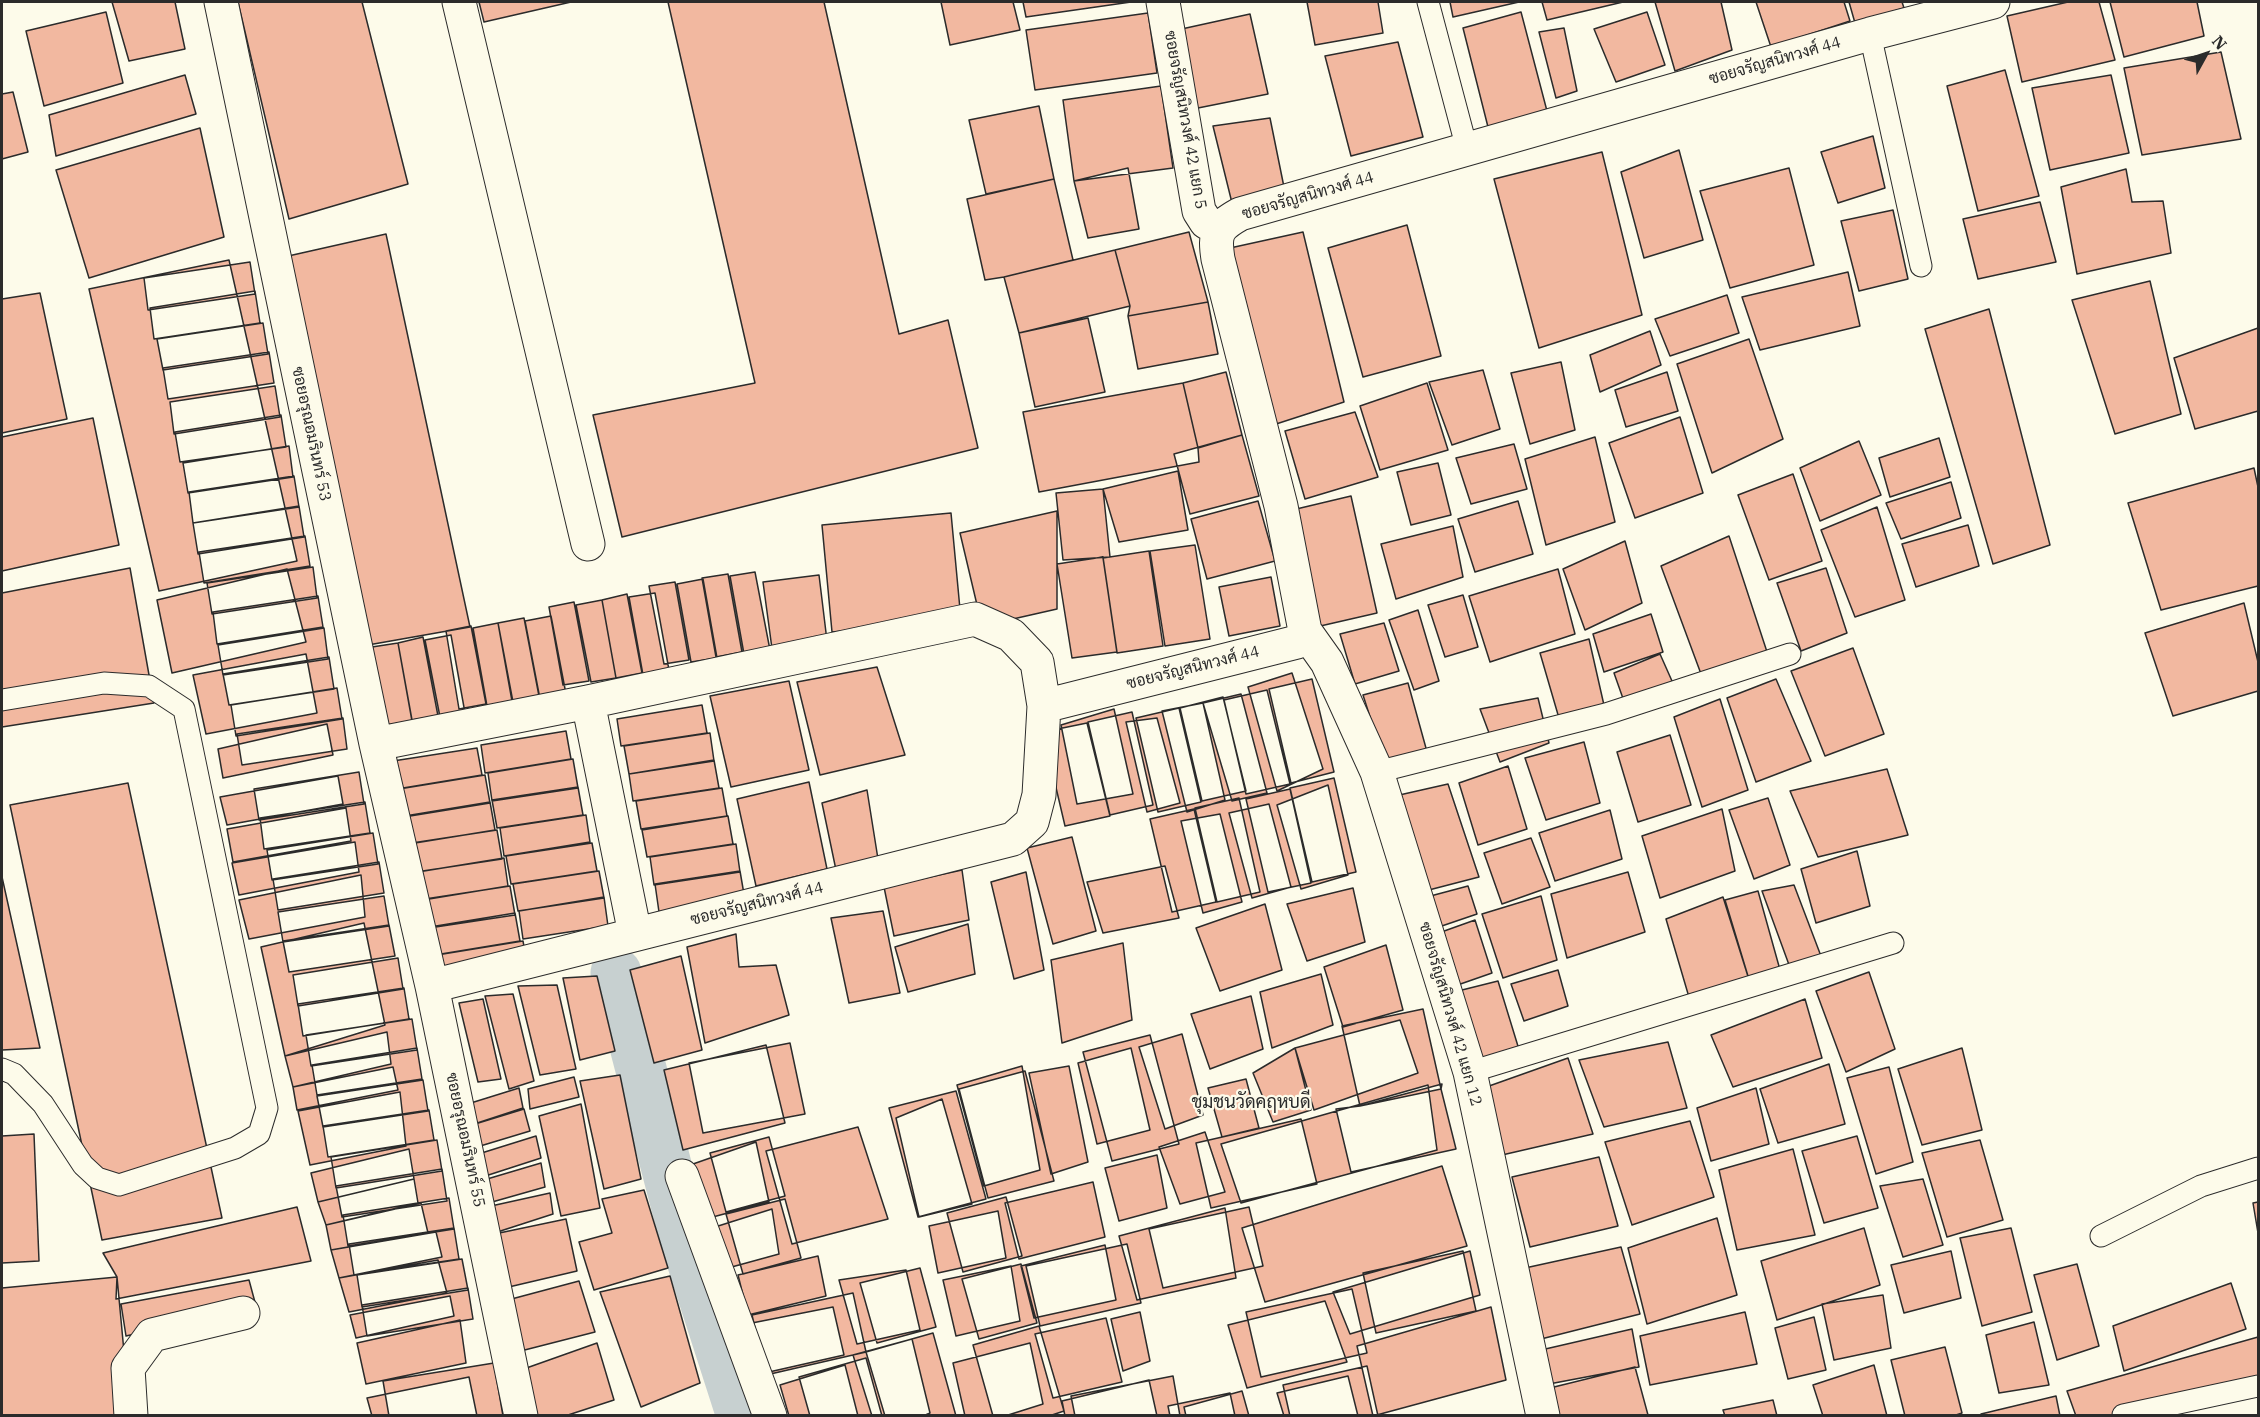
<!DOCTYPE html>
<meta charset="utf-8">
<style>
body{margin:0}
#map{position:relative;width:2260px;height:1417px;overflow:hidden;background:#fdfbea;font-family:"IBM Plex Serif",serif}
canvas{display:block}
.frame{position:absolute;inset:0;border:3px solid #2b2b2b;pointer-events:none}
.north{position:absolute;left:2176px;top:24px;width:60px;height:60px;-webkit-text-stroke:4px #fdfbea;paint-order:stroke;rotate:50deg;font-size:16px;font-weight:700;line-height:24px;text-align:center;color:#2b2b2b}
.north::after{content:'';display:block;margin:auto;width:21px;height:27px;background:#2b2b2b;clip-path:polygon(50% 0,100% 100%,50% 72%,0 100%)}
</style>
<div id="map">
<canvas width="2260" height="1417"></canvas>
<div class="frame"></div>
<div class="north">N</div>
</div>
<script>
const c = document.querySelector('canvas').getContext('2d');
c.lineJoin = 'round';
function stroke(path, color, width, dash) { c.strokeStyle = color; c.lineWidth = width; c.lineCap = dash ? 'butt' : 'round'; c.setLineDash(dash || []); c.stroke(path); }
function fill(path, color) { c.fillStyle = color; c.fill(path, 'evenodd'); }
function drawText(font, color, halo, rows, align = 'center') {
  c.font = font + ' "IBM Plex Serif",Sarabun,serif'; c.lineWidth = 4.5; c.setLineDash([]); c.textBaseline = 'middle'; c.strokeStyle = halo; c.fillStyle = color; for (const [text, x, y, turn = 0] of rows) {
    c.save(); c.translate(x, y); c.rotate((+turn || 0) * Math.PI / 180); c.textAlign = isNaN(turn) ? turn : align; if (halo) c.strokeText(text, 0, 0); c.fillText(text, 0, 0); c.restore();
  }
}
stroke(new Path2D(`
 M616 973 686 1242 742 1416`), '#c7d0d0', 51);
const building = new Path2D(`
 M112 2H175L185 49 129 61Z
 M238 2H362L408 184 289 219Z
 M479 2H571L484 22Z
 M668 2H824L899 334 948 320 978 448 622 537 593 415 755 383Z
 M941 2H1013L1020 30 950 45Z
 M1023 2H1131L1026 17Z
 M1307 2H1378L1383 33 1315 45Z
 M1450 2H1519L1453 17Z
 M1542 2H1623L1547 20Z
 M1655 2H1721L1732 50 1675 71Z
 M1756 2H1844L1850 21 1771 47Z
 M1849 2H1902L1904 8 1855 23Z
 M2068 2H2099L2115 60 2022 82 2007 16Z
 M2110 2H2197L2204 36 2124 57Z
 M106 12 123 83 44 106 26 31Z
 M1521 12 1547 111 1488 127 1463 28Z
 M1647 12 1665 65 1616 82 1594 29Z
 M1148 13 1157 73 1035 90 1026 30Z
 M1250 14 1268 94 1193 109 1177 30Z
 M1564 28 1577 91 1556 98 1539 32Z
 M1398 42 1423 137 1351 156 1325 56Z
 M2221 52 2241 139 2142 155 2124 68Z
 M2005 70 2039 196 1978 211 1947 86Z
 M185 75 196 114 56 156 49 115Z
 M2111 75 2129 153 2050 170 2032 88Z
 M1161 86 1173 168 1074 181 1063 100Z
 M13 92 28 152 2 159V94Z
 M1039 106 1054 179 986 194 969 120Z
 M1270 118 1285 192 1233 207 1213 126Z
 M200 128 224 237 89 278 56 170Z
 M1873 136 1885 188 1838 203 1821 152Z
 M1679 150 1703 240 1644 258 1621 172Z
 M1602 152 1642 315 1539 348 1494 179Z
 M1128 168 1139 229 1088 238 1074 181Z
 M1789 168 1814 265 1730 288 1700 191Z
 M2126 169 2132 202 2163 201 2171 253 2077 274 2061 187Z
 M1054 179 1073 260 1004 277 985 280 967 199Z
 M2040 202 2056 262 1978 279 1963 219Z
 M1893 210 1908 279 1859 291 1841 221Z
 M1407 225 1441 356 1363 377 1328 248Z
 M1189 232 1208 302 1128 316 1130 306 1115 250Z
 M1303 232 1344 402 1273 425 1230 248Z
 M386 234 470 627 368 645 275 259Z
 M1115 250 1130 306 1019 333 1004 277Z
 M229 260 297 561 159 591 89 289Z
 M250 262 255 294 148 310 144 278Z
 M1848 272 1860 326 1760 350 1742 297Z
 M2150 281 2181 414 2115 434 2072 300Z
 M255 291 260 323 154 339 150 308Z
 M40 293 67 419 2 433V299Z
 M1727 295 1739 333 1670 356 1655 319Z
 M1208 302 1218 354 1138 369 1128 316Z
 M1989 309 2050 545 1993 564 1925 329Z
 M1088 318 1105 392 1035 407 1019 333Z
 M263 323 268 354 163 370 157 339Z
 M2258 328V411L2195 429 2174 358Z
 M1650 331 1661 365 1600 392 1590 355Z
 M1749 339 1783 439 1712 473 1677 364Z
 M269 352 274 383 168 399 163 368Z
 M1561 362 1575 430 1530 444 1511 373Z
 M1483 370 1500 429 1452 445 1429 382Z
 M1226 372 1242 435 1198 448 1183 383Z
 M1667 372 1678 411 1626 427 1615 390Z
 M1183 383 1198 448 1199 462 1039 492 1023 412Z
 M1427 383 1448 450 1380 470 1360 406Z
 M275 386 280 417 174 434 170 402Z
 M1355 412 1378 477 1305 499 1285 431Z
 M281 415 286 447 180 462 175 432Z
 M1680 417 1703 493 1635 518 1609 443Z
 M93 418 119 545 2 571V437Z
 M1242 435 1259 496 1190 514 1174 454Z
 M1595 437 1615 522 1546 545 1525 459Z
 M1939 438 1950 477 1890 497 1879 458Z
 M1859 441 1881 495 1820 521 1800 468Z
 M1514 444 1527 489 1471 504 1456 458Z
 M289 446 293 477 188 493 183 463Z
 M1438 463 1451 515 1411 525 1397 472Z
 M2254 468 2258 487V586L2161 610 2128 503Z
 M1178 471 1188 530 1119 542 1103 489Z
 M1793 474 1822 561 1769 580 1738 495Z
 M294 476 299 507 193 523 189 492Z
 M1951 482 1961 518 1901 539 1886 503Z
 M1103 489 1110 557 1063 560 1056 493Z
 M1351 496 1377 613 1316 627 1288 511Z
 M1258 501 1275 561 1207 579 1191 519Z
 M1518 501 1533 554 1475 572 1458 519Z
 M299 506 304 537 198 554 193 523Z
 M1877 507 1905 600 1855 617 1821 530Z
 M1057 511V609L982 626 960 533Z
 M951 513 961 620 832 632 822 525Z
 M1968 525 1979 566 1916 587 1902 544Z
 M1453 526 1463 577 1396 599 1381 544Z
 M305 536 310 566 204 583 199 552Z
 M1729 536 1770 661 1704 682 1661 566Z
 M1625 541 1642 603 1585 630 1563 569Z
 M1195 545 1210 639 1165 646 1150 551Z
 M1149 551 1163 646 1117 653 1103 558Z
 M1103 557 1117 652 1072 658 1057 564Z
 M313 567 317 598 212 614 207 583Z
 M130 568 154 703 2 727V593Z
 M1826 568 1847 633 1801 651 1777 583Z
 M287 569 306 642 172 673 157 600Z
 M1558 569 1575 634 1490 662 1469 596Z
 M755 572 770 650 744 654 730 576Z
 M728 574 742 652 716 657 702 578Z
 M819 575 828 649 773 656 763 582Z
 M1271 577 1280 626 1229 636 1219 587Z
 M703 579 717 658 691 662 677 584Z
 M675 582 689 660 664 664 649 586Z
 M655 593 669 670 643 675 629 597Z
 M627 594 642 673 616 678 602 600Z
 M1463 595 1478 647 1445 657 1428 605Z
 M318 596 323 627 217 644 213 612Z
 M602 600 616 678 591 682 576 605Z
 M574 602 589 681 563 685 549 607Z
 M2244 603 2258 662V691L2173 716 2145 633Z
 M1418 610 1439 681 1414 690 1389 620Z
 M1651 614 1663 652 1604 672 1593 634Z
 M551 616 566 694 540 699 525 621Z
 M524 618 539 696 512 701 498 623Z
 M498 623 513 702 487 706 473 628Z
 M1384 623 1399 671 1355 684 1340 634Z
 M471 626 486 704 459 709 446 631Z
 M324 628 328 659 223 675 218 645Z
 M451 635 465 713 440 717 425 640Z
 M423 637 438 716 412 720 398 643Z
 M1589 639 1606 714 1561 725 1540 653Z
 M398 643 412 721 387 725 372 647Z
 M1853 648 1884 734 1825 756 1791 671Z
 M306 654 317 713 206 734 193 675Z
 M1660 654 1676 690 1626 707 1614 673Z
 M329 657 334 689 229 705 223 674Z
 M877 667 905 755 820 775 797 682Z
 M1292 673 1323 769 1277 791 1248 687Z
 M1312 679 1334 772 1291 783 1269 689Z
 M1776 679 1811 761 1756 782 1727 698Z
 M789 681 809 770 731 787 710 696Z
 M1408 683 1429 759 1387 770 1363 695Z
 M337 688 342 719 236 736 231 705Z
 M1267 690 1290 784 1246 794 1224 700Z
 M1241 694 1267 793 1232 801 1203 703Z
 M1223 697 1246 791 1202 801 1180 708Z
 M1538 698 1549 743 1500 762 1480 709Z
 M1720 699 1748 790 1702 807 1674 717Z
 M1203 703 1225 800 1187 812 1162 711Z
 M702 705 707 733 621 746 617 719Z
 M1179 708 1201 802 1158 812 1136 718Z
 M1114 709 1133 794 1077 804 1061 725Z
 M1132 712 1153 805 1110 815 1088 722Z
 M343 718 347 749 242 765 237 734Z
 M1157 718 1180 803 1147 812 1126 722Z
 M1087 723 1110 816 1065 826 1043 732Z
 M327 724 333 755 223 778 218 749Z
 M566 731 571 759 485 773 481 745Z
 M710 733 714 761 629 774 624 746Z
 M1670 735 1691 805 1638 822 1617 752Z
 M1584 742 1600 803 1546 820 1525 758Z
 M477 748 482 775 397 789 393 761Z
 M573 759 578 788 492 801 488 773Z
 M714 760 719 788 633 801 629 774Z
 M1508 766 1527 829 1478 845 1459 783Z
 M1887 769 1908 835 1818 857 1790 791Z
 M359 772 364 804 259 820 254 789Z
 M485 775 490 803 404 817 399 789Z
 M338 776 343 804 227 825 220 797Z
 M1334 778 1356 872 1312 882 1290 788Z
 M809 782 827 869 756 886 737 799Z
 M128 783 222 1218 102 1240 10 805Z
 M1448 784 1479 877 1425 891 1395 796Z
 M1328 785 1348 875 1301 889 1277 805Z
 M578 787 583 815 497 828 492 800Z
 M722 788 727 816 641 829 636 801Z
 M1290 789 1311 883 1268 892 1246 799Z
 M867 790 878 859 836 870 822 803Z
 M1239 798 1260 892 1217 902 1195 808Z
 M1768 798 1790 865 1754 879 1729 810Z
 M365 802 370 833 264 849 260 818Z
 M490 802 495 830 409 844 405 816Z
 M1269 804 1291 887 1252 898 1229 813Z
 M346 808 351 841 233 862 227 829Z
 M1194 809 1216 902 1172 912 1150 819Z
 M1722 809 1735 871 1660 898 1642 836Z
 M1610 810 1622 859 1555 881 1539 833Z
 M1220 814 1242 902 1203 913 1181 821Z
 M586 815 590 842 504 856 500 828Z
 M728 816 733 844 647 857 642 830Z
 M497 830 502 859 416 872 412 843Z
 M373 833 378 864 272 880 267 850Z
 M1072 837 1096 931 1053 944 1027 848Z
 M1531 838 1550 887 1502 904 1484 853Z
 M355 842 359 872 239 895 232 863Z
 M592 843 597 871 511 884 506 856Z
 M736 844 740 872 654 885 650 857Z
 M1857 851 1870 906 1816 923 1801 869Z
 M504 858 508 886 423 900 418 872Z
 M379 862 384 893 278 910 273 879Z
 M1165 866 1179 918 1103 933 1087 882Z
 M962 870 969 920 894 936 884 887Z
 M599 871 604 898 518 911 513 884Z
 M740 871 745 900 659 912 655 884Z
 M1026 872 1044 970 1014 979 991 882Z
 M1628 872 1645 932 1567 958 1551 894Z
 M361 875 365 917 249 939 239 900Z
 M2 877 40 1048 2 1050Z
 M1794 885 1824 964 1792 973 1762 891Z
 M510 886 515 915 429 928 425 899Z
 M1468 886 1477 914 1433 929 1423 898Z
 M1353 888 1365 942 1307 961 1287 904Z
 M1758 891 1782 977 1751 986 1725 900Z
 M384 896 389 926 283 942 278 912Z
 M1541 896 1557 960 1503 978 1482 914Z
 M604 897 608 926 523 939 519 911Z
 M1723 897 1751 986 1691 1004 1666 919Z
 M1265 904 1282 970 1220 991 1196 928Z
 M883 911 900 993 849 1003 831 918Z
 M515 913 520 941 435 955 430 927Z
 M1475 920 1492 973 1449 988 1433 935Z
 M364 923 385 1025 285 1056 261 947Z
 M968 924 975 974 908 992 895 947Z
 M389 925 395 956 289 972 283 941Z
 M736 934 739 967 776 965 789 1015 705 1043 687 947Z
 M523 941 528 969 442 982 437 955Z
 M1123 943 1132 1020 1062 1043 1051 960Z
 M1386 945 1403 1010 1343 1027 1324 967Z
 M681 956 702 1050 654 1063 630 970Z
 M398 958 403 989 298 1006 293 975Z
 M1558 970 1568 1006 1524 1021 1511 984Z
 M1869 972 1895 1049 1846 1072 1816 991Z
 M1321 974 1333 1025 1272 1048 1260 992Z
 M597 976 615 1051 580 1060 563 978Z
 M1498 981 1521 1056 1478 1065 1454 992Z
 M557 985 576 1069 540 1075 518 986Z
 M404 988 409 1019 303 1036 298 1004Z
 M513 994 534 1081 509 1089 485 996Z
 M1251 996 1263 1049 1210 1069 1191 1014Z
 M483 999 501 1079 478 1082 459 1003Z
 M1805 999 1822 1058 1733 1087 1711 1035Z
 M1423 1009 1441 1089 1360 1106 1342 1026Z
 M412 1019 417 1050 311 1066 306 1035Z
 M1400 1020 1418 1073 1314 1110 1295 1048Z
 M387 1032 391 1064 293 1087 285 1056Z
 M1182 1034 1203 1115 1165 1129 1139 1047Z
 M1150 1035 1179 1144 1112 1161 1083 1052Z
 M1668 1042 1687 1108 1604 1127 1579 1060Z
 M790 1043 805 1114 703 1133 689 1063Z
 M766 1045 785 1123 683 1150 664 1070Z
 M417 1048 422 1079 317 1095 312 1065Z
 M1131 1048 1150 1130 1097 1144 1078 1063Z
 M1295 1048 1311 1110 1273 1122 1253 1073Z
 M1962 1048 1982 1130 1922 1145 1898 1069Z
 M1568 1058 1593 1134 1489 1158 1475 1091Z
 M1829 1064 1845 1124 1778 1143 1760 1089Z
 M1022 1066 1040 1170 984 1186 957 1085Z
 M1069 1066 1088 1162 1051 1174 1029 1073Z
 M393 1067 398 1090 297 1110 293 1087Z
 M1889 1067 1913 1162 1876 1174 1847 1078Z
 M1025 1071 1054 1181 988 1198 959 1089Z
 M620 1075 641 1179 604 1189 580 1081Z
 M574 1077 579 1097 530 1109 528 1089Z
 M1246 1079 1259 1128 1222 1137 1208 1088Z
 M423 1080 428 1111 323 1127 317 1096Z
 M1442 1084 1441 1089 1456 1149 1351 1172 1336 1109 1360 1106Z
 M1428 1085 1437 1150 1241 1203 1221 1144Z
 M519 1088 523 1108 462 1128 458 1107Z
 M1756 1088 1769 1144 1711 1161 1697 1108Z
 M956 1091 986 1199 918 1217 889 1108Z
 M400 1092 406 1146 310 1165 298 1111Z
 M942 1099 972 1204 919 1217 896 1118Z
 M581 1104 600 1208 561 1216 539 1116Z
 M524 1109 530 1131 467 1150 462 1128Z
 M429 1110 434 1140 328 1157 323 1126Z
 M1301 1119 1317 1184 1211 1208 1196 1143Z
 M1690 1121 1714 1197 1632 1225 1605 1142Z
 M858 1127 888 1219 792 1244 766 1151Z
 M1205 1132 1225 1192 1180 1204 1159 1147Z
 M34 1134 39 1261 2 1263V1136Z
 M536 1136 541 1158 473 1180 472 1156Z
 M1857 1136 1878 1208 1824 1223 1802 1151Z
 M769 1137 785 1196 726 1212 710 1153Z
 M437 1140 442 1171 336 1188 331 1157Z
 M1980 1140 2003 1220 1947 1237 1922 1153Z
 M756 1142 769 1202 709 1218 693 1164Z
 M409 1149 414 1179 318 1202 311 1173Z
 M1793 1149 1815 1235 1737 1250 1719 1170Z
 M1157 1155 1167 1208 1119 1221 1105 1168Z
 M1599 1157 1618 1226 1530 1247 1512 1177Z
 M541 1163 545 1187 478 1206 477 1182Z
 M1442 1166 1467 1246 1265 1302 1242 1228Z
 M442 1169 447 1201 342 1217 336 1186Z
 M414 1179 418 1203 326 1225 318 1202Z
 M1923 1179 1943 1245 1903 1257 1880 1186Z
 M1093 1182 1105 1237 1019 1259 1005 1203Z
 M644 1190 668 1268 594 1290 579 1242 612 1233 602 1199Z
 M550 1193 553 1214 485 1236 482 1208Z
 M1006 1197 1022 1256 963 1272 947 1213Z
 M449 1198 454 1229 348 1246 343 1215Z
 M785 1199 801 1258 743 1274 726 1214Z
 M2258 1202V1233L2253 1203Z
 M421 1203 428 1233 331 1250 326 1225Z
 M297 1207 311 1261 116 1299 117 1277 103 1253Z
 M1249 1207 1263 1266 1163 1288 1149 1229Z
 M1225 1208 1236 1278 1137 1300 1119 1236Z
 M772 1209 779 1254 728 1268 715 1227Z
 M998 1211 1006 1258 938 1273 929 1226Z
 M1717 1218 1737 1295 1647 1324 1628 1248Z
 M566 1219 577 1271 496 1290 485 1236Z
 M454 1228 459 1259 354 1275 349 1244Z
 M1864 1228 1880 1285 1777 1320 1761 1261Z
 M2011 1228 2032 1312 1982 1326 1960 1238Z
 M436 1232 442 1257 339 1278 331 1250Z
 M1127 1244 1141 1303 1040 1326 1026 1266Z
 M1105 1245 1116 1300 1034 1318 1021 1266Z
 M1621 1247 1640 1314 1541 1339 1525 1268Z
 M1463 1251 1476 1311 1376 1333 1363 1273Z
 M1470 1251 1480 1295 1350 1334 1333 1292Z
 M1951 1251 1961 1298 1904 1313 1891 1265Z
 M818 1256 826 1296 748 1315 738 1275Z
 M462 1259 468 1290 362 1307 357 1275Z
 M438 1260 447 1293 349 1312 339 1278Z
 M1021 1264 1037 1323 979 1339 962 1279Z
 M2077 1264 2099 1346 2057 1360 2034 1275Z
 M1011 1266 1020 1321 956 1336 943 1280Z
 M920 1268 936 1327 877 1343 860 1283Z
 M906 1270 920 1330 857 1344 839 1280Z
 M670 1276 700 1383 641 1407 600 1292Z
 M117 1277 130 1416H2V1288Z
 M249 1280 256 1306 126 1336 121 1304Z
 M579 1281 595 1332 509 1354 504 1301Z
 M2231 1283 2246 1329 2124 1371 2113 1326Z
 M468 1288 473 1319 367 1336 362 1305Z
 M1352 1289 1367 1353 1261 1377 1246 1312Z
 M853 1293 866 1352 766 1375 752 1315Z
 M1883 1295 1891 1348 1834 1360 1822 1304Z
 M450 1296 454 1316 356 1338 350 1315Z
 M1325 1301 1347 1362 1247 1388 1228 1325Z
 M833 1307 844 1355 769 1372 752 1323Z
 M1491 1307 1506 1380 1373 1416 1357 1346Z
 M1140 1312 1150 1361 1123 1371 1111 1319Z
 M1745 1312 1757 1364 1650 1385 1640 1336Z
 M1814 1317 1826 1370 1788 1379 1775 1328Z
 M1106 1318 1122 1382 1053 1398 1035 1334Z
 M460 1320 466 1363 366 1384 357 1343Z
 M2034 1322 2049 1385 1999 1393 1986 1335Z
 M1039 1326 1064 1411 1049 1416H993L973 1345Z
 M1632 1329 1639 1367 1549 1384 1541 1350Z
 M933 1333 956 1416H885L866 1352Z
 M2258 1337V1380L2134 1416H2076L2067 1391Z
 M912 1339 930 1413 923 1416H872L853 1355Z
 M597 1343 614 1400 565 1416H523L518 1371Z
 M1030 1343 1043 1404 1005 1416H965L953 1363Z
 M1945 1347 1962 1413 1953 1416H1905L1891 1360Z
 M866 1358 882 1416H810L799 1377Z
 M494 1363 503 1416H389L383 1381Z
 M845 1365 858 1416H789L780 1385Z
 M1874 1365 1887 1416H1823L1813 1385Z
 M1367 1366 1378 1416H1290L1283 1385Z
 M1635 1367 1648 1415 1556 1416 1550 1388Z
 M1173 1376 1180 1416H1075L1071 1396Z
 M1348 1376 1358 1416H1284L1277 1393Z
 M469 1377 477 1416H372L367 1398Z
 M1149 1380 1157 1416H1065L1062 1401Z
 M1242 1391 1249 1416H1186L1184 1407Z
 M1230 1393 1235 1416H1170L1168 1406Z
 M2056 1396 2060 1416H1981V1414Z
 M1773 1400 1777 1416H1725L1723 1410Z`);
fill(building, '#f2b8a0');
stroke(building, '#2b2b2b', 1.5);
const service = new Path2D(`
 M1428 2 1467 149
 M1870 34 1921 266
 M2 700 104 683 149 686 184 709 267 1108 259 1134 235 1148 119 1185 97 1178 83 1165 43 1104 14 1074 2 1069
 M1377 772 1606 714 1790 654
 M1470 1072 1893 943
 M2101 1236 2201 1186 2258 1168
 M2123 1415 2258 1386`);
const minor = new Path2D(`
 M221 2 376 744 432 986 521 1416
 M459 2 588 544
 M1163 2 1199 211 1206 222 1219 230
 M1305 631 1327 662 1377 772 1470 1072 1543 1416
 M588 702 635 934
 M1044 706 1297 642 1305 631 1281 506 1218 259C1214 233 1217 227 1240 214L1870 34 1993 2
 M376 744 588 702 975 619 1011 635 1037 662 1044 706 1039 795 1032 822 1013 839 432 986
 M682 1176 770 1416
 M131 1416 128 1368 152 1335 243 1313`);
stroke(service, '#2b2b2b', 23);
stroke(minor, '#2b2b2b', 35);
stroke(service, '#fdfbea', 21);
stroke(minor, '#fdfbea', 33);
drawText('16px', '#2b2b2b', '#fdfbea', [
 ["ซอยจรัญสนิทวงศ์ 44",1775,61,-16],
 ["ซอยจรัญสนิทวงศ์ 42 แยก 5",1185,120,80],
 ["ซอยจรัญสนิทวงศ์ 44",1308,196,-16],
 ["ซอยอรุณอมรินทร์ 53",311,434,78],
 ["ซอยจรัญสนิทวงศ์ 44",1193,668,-14],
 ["ซอยจรัญสนิทวงศ์ 44",757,904,-14],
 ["ซอยจรัญสนิทวงศ์ 42 แยก 12",1450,1014,74],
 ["ซอยอรุณอมรินทร์ 55",465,1140,78]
]);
drawText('18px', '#2b2b2b', '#fdfbea', [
 ["ชุมชนวัดคฤหบดี",1251,1103]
]);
</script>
